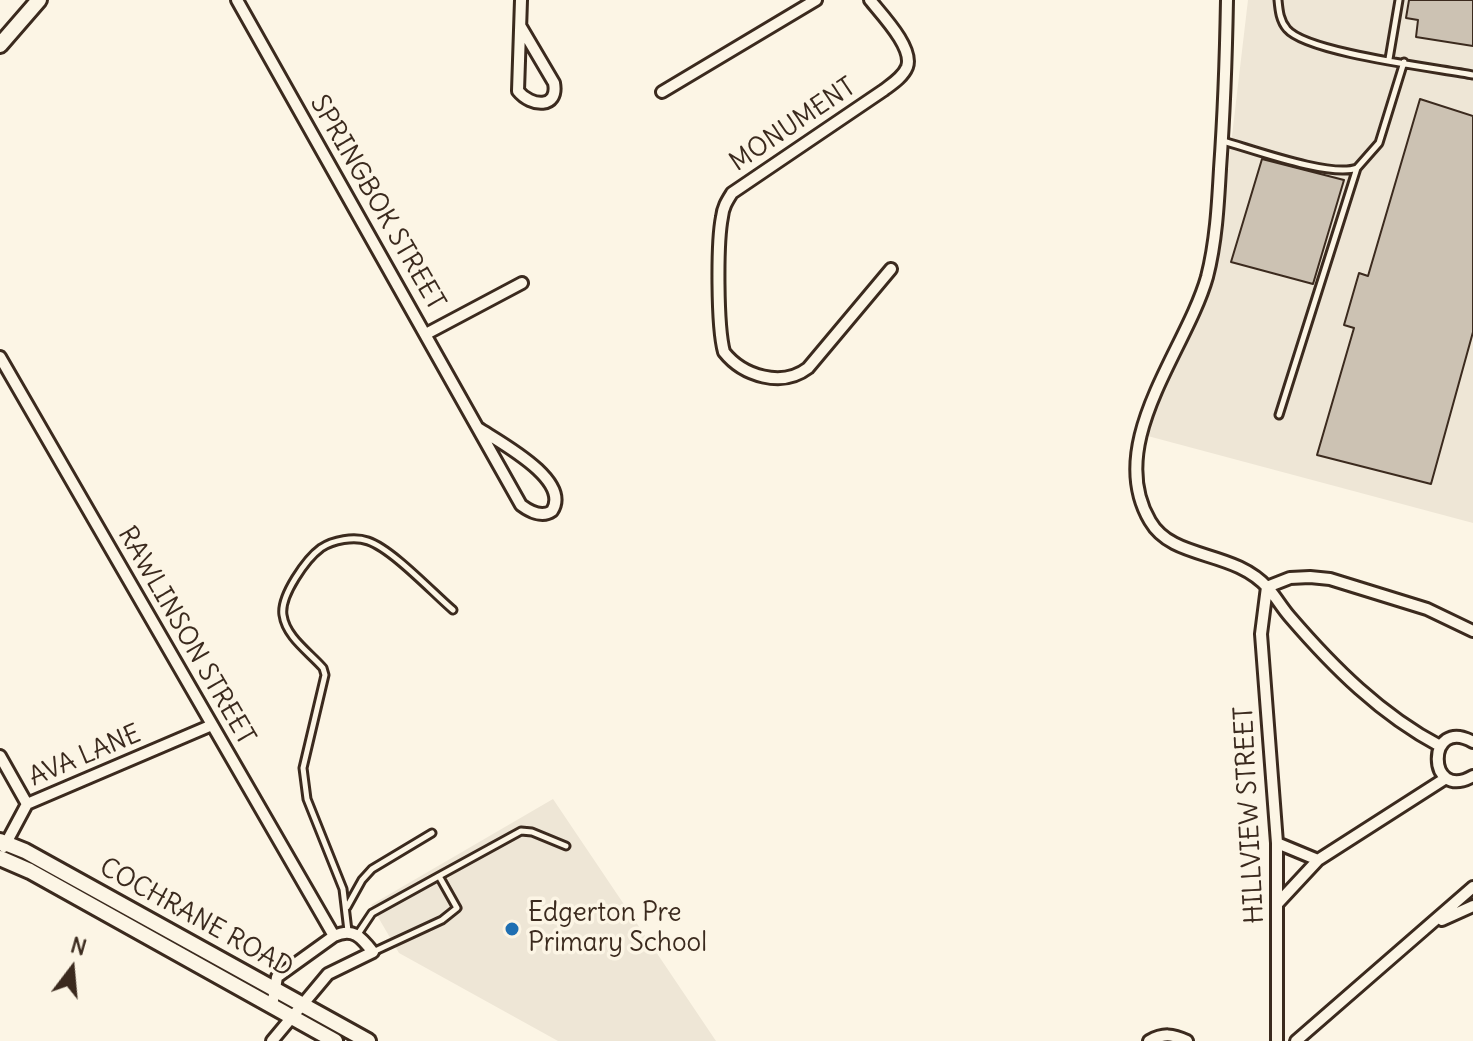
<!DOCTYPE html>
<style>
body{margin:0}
#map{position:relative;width:1473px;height:1041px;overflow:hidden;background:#fcf5e5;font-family:Delius,sans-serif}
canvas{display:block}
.north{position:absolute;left:32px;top:929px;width:80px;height:80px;-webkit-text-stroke:6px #fcf5e5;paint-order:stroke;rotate:16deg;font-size:22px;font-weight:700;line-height:32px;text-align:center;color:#3b2a1e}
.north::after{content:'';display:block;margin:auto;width:28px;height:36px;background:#3b2a1e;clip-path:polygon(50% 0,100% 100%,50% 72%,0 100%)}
</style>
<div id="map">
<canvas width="1473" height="1041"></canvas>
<div class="north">N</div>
</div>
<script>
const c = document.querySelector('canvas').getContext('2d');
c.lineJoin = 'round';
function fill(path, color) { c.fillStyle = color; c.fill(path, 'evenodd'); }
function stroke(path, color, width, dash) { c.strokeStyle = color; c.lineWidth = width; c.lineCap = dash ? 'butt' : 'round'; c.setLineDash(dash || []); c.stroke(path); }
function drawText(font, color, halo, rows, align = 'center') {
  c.font = font + ' Delius,sans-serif'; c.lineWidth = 7; c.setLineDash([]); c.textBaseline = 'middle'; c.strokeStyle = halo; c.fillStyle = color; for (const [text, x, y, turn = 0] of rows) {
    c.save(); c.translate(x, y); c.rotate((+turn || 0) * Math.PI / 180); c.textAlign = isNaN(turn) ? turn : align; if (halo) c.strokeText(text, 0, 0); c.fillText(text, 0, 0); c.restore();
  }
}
fill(new Path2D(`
 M1248 0H1473V523L1144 435 1215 280Z
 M553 799 716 1041H558L399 953 371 905Z`), '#eee6d6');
const building = new Path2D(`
 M1409 0H1473V46L1416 37 1418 20 1406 18Z
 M1420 99 1473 116V332L1431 484 1317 455 1354 328 1344 325 1359 273 1368 276Z
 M1262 159 1344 180 1313 284 1231 262Z`);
fill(building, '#ccc2b3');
stroke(building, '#3b2a1e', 2);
const lane = new Path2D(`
 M1278 0C1279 11 1280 21 1287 29 1307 53 1437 68 1473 75
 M1389 59 1399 0
 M1223 141C1252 149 1331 178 1357 168L1379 143 1404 62
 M1279 415 1357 168
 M439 876 521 831 532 832 566 846
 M347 907 362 880 372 869 432 833
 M348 931 343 889 307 799 303 768 325 675 323 668C309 652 286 637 283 615 280 596 306 559 321 548 333 540 354 536 368 541 392 549 432 592 453 610
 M358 934 372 913 439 876 457 908 442 920 373 952`);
const street = new Path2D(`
 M237 0 521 505C529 511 542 518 552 511 572 480 499 442 478 428
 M870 0C882 15 914 48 907 67 903 77 892 84 884 90L732 193C727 201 723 207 722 217 717 242 717 326 724 352 743 376 782 388 808 368L891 269
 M1227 0C1226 57 1224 113 1220 169 1218 205 1216 242 1207 277 1186 351 1104 443 1150 521 1173 561 1233 549 1268 588 1276 597 1282 608 1290 617 1333 667 1381 715 1440 746
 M521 27 554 83C559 109 531 107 518 91L521 0
 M662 92 816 0
 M426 334 522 283
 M0 357 334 936
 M1267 587 1261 634 1277 843V1041
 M1267 587 1290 578 1310 577 1330 579 1427 609 1473 631
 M1473 742C1426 715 1426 803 1473 776
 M0 756 27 804
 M1277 843 1318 860
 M4 847 27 804 212 725
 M1278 903 1318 860 1446 778
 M1442 920 1473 906
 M272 1041 328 974 373 952C361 937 353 927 334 936L277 977 272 1006
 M1149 1041C1163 1033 1173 1034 1187 1041
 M1296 1041 1473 887`);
const secondary = new Path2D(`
 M0 45 39 0
 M0 841 25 851 368 1041
 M0 858 30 871 335 1041`);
stroke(lane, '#3b2a1e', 11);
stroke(street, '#3b2a1e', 16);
stroke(secondary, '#3b2a1e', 20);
stroke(lane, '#fcf5e5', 5);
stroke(street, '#fcf5e5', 10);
stroke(secondary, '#fcf5e5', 14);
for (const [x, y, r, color] of [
 [512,929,8,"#1f6fb2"]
]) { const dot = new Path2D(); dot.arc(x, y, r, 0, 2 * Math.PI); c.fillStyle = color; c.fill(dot); stroke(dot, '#fcf5e5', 3); }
drawText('26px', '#3b2a1e', '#fcf5e5', [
 ["MONUMENT",793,125,-34],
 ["SPRINGBOK STREET",377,203,60],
 ["RAWLINSON STREET",186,636,60],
 ["AVA LANE",85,756,-23],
 ["HILLVIEW STREET",1250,815,-93],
 ["COCHRANE ROAD",196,918,29]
]);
drawText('26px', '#3b2a1e', '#fcf5e5', [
 ["Edgerton Pre",528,914],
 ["Primary School",528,944]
], 'left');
</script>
